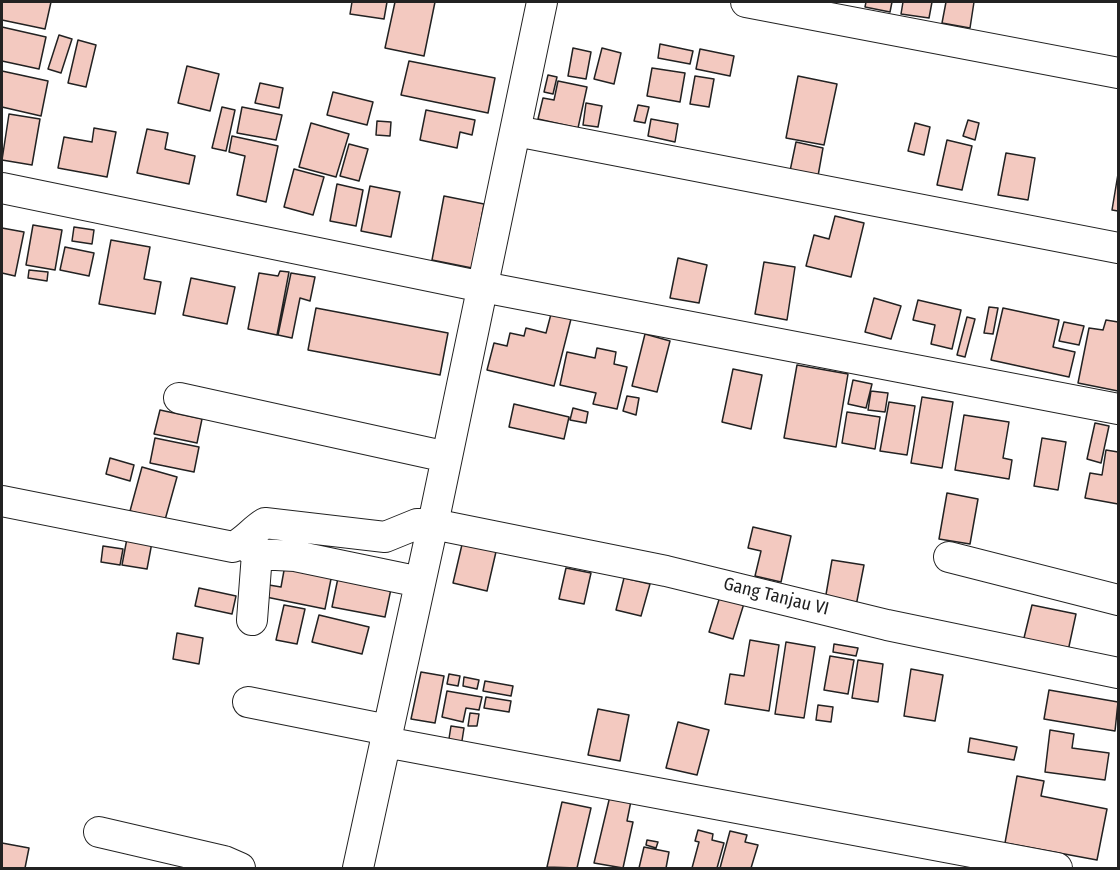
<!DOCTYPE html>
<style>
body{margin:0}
#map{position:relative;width:1120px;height:870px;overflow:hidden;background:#fff;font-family:"Fira Sans Condensed",sans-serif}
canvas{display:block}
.frame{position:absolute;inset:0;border:3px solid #222;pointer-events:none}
</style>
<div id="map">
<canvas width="1120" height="870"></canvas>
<div class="frame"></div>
</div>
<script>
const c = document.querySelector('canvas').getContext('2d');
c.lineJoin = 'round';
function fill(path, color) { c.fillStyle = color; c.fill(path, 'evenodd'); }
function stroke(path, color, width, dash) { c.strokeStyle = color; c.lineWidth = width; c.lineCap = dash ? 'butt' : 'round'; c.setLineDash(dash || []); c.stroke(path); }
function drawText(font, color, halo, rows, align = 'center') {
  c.font = font + ' "Fira Sans Condensed",sans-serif'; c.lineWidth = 4.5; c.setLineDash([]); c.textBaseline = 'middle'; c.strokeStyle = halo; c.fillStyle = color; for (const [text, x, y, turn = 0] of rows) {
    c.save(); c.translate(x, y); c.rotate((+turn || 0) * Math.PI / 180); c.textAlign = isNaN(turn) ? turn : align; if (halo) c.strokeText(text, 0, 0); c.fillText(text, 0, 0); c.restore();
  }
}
const building = new Path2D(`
 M2 2H51L45 29 2 20Z
 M352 2H387L384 19 350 14Z
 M395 2H435L424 56 385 48Z
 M866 2H892L890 12 865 7Z
 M903 2H932L929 18 901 14Z
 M946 2H974L970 28 942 23Z
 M2 27 46 37 39 69 2 61Z
 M59 35 72 39 61 73 48 69Z
 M78 40 96 45 86 87 68 83Z
 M660 44 693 51 690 64 658 58Z
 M573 48 591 52 586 79 568 76Z
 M602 48 621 53 614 84 594 79Z
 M700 49 734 56 730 76 696 69Z
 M409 61 495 78 488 113 401 95Z
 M187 66 219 74 210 111 178 103Z
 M652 68 685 73 680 102 647 96Z
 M2 71 48 81 41 116 2 107Z
 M548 75 557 77 553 94 544 92Z
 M695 76 714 79 709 107 690 104Z
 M798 76 837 84 824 145 786 138Z
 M558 81 587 87 578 128 538 119 543 98 554 100Z
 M260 83 283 88 279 108 255 103Z
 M333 92 373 102 367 125 327 115Z
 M586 103 602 106 598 127 583 125Z
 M638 105 649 107 645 123 634 121Z
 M222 107 235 110 226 151 212 148Z
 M242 107 282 115 276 140 237 133Z
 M426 110 475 120 472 135 460 132 457 148 420 140Z
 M9 114 40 119 32 165 2 160Z
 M651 119 678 124 675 142 648 136Z
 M968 120 979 123 975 140 963 136Z
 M377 121 391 122 390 136 376 135Z
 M311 123 349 134 336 177 299 167Z
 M915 123 930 127 924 155 908 151Z
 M94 128 116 132 107 177 58 168 64 137 92 142Z
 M147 129 168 133 165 149 195 156 189 184 137 173Z
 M232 136 278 146 266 202 237 195 245 156 229 152Z
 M947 140 972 146 962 190 937 185Z
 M796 142 823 148 818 176 790 171Z
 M349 144 368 149 359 181 340 176Z
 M1006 153 1035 158 1028 200 998 195Z
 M294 169 324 177 313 215 284 207Z
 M1118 174V211L1112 210Z
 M337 184 363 190 356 226 330 221Z
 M370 186 400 192 391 237 361 231Z
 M444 196 484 204 472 268 432 260Z
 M835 216 864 223 851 277 806 266 814 235 829 239Z
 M33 225 62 230 55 270 26 265Z
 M74 227 94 230 92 244 72 241Z
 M2 228 24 232 15 276 2 273Z
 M111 240 150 247 144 279 161 282 155 314 99 304Z
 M65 247 94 253 89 276 60 270Z
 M678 258 707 265 699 303 670 298Z
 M764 262 795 267 787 320 755 314Z
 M29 270 48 272 47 281 28 278Z
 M280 271 289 272 277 335 248 329 259 273 278 276Z
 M291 273 315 277 310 301 300 298 292 338 278 335Z
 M191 278 235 287 227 324 183 315Z
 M874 298 901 306 891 339 865 332Z
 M918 300 961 310 952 349 931 344 935 325 913 320Z
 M989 307 998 308 993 334 984 333Z
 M316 308 448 333 440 375 308 350Z
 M1003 308 1059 320 1053 347 1075 352 1069 377 991 360Z
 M551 314 571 319 554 386 487 370 494 343 507 346 510 333 524 336 526 328 546 333Z
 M967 317 975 319 965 357 957 355Z
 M1106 320 1118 322V391L1078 383 1089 328 1103 330Z
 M1064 322 1084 326 1079 345 1059 341Z
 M645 334 670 341 657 392 632 386Z
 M597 348 616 352 614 364 627 367 617 409 593 404 596 393 560 385 567 352 595 358Z
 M797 365 848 374 836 447 784 438Z
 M733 369 762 375 751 429 722 422Z
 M853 380 872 384 866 408 848 404Z
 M871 391 888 393 885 412 868 410Z
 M627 396 639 398 636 415 623 411Z
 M922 397 953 402 942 468 911 463Z
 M889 402 915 406 907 455 880 451Z
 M514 404 569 417 564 439 509 427Z
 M573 408 588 412 586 423 570 420Z
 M160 410 202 419 197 443 154 434Z
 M847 412 880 417 875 449 842 443Z
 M964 415 1009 422 1003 458 1012 460 1009 479 955 470Z
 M1095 423 1109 426 1101 463 1087 459Z
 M155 438 199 447 194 472 150 463Z
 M1042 438 1066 442 1058 490 1034 486Z
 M1106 450 1118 452V504L1085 498 1090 473 1102 475Z
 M110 458 134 465 130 481 106 474Z
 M142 467 177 477 165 520 130 511Z
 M947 493 978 499 970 544 939 539Z
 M753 527 791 536 781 582 755 576 761 551 748 548Z
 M128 533 153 537 147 569 122 565Z
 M464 536 498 543 487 591 453 583Z
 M103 546 123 549 120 565 101 562Z
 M832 560 864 565 855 611 824 606Z
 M285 565 332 574 325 609 266 597 269 585 281 587Z
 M566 568 591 573 584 604 559 599Z
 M338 578 391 589 385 617 332 607Z
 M624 578 650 584 641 616 616 610Z
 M199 588 236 596 232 614 195 606Z
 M722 590 746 597 733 639 709 632Z
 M284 605 305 609 297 644 276 640Z
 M1032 605 1076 614 1068 651 1023 642Z
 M319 615 369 627 362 654 312 642Z
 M177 633 203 638 199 664 173 659Z
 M750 640 779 645 769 711 725 704 730 674 744 676Z
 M786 642 815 647 804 718 775 714Z
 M834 644 858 648 856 656 833 652Z
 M830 656 854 660 848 694 824 690Z
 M858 660 883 664 878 702 852 698Z
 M911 669 943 675 935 721 904 716Z
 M421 672 444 676 435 723 411 719Z
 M449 674 460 676 458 686 447 684Z
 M464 677 479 680 477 689 463 686Z
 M485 681 513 686 511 696 483 691Z
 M1049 690 1118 702 1115 731 1044 719Z
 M447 691 482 697 479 710 466 708 463 722 442 717Z
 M486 697 511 701 509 712 484 708Z
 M818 705 833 707 831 722 816 720Z
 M598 709 629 715 620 761 588 755Z
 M470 713 479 714 477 726H468Z
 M678 722 709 730 697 775 666 768Z
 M451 726 464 728 461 747 448 745Z
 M1050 730 1074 734 1072 748 1109 753 1105 780 1045 772Z
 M970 738 1017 747 1014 760 968 752Z
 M1017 776 1044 781 1041 796 1107 809 1097 860 1005 843Z
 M610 796 631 801 627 821 633 822 623 868 594 863Z
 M562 802 591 808 577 868 547 867Z
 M698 830 713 834 712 840 724 843 717 868H692L699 842 695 841Z
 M730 831 747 835 745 842 758 845 751 868H720Z
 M647 840 658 842 656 848 646 845Z
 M2 843 29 848 25 868H2Z
 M644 847 669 852 666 868H639Z`);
fill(building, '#f3c9c0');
stroke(building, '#222', 1.5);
const minor = new Path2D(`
 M746 2 1118 73
 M516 131 1118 248
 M2 188 483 287 1118 409
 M179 398 447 457
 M2 501 233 547C246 541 253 530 265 523L385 537 417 524H433L666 571 887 625 1118 673
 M242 543 257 554 295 556 420 582
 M949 557 1118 600
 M252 620 257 554
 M248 702 388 730
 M385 742 1057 868
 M99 832 224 861 240 868
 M358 868 433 524 542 2`);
stroke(minor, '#222', 32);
stroke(minor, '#fff', 30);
drawText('18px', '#222', '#fff', [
 ["Gang Tanjau VI",776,597,14]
]);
</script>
